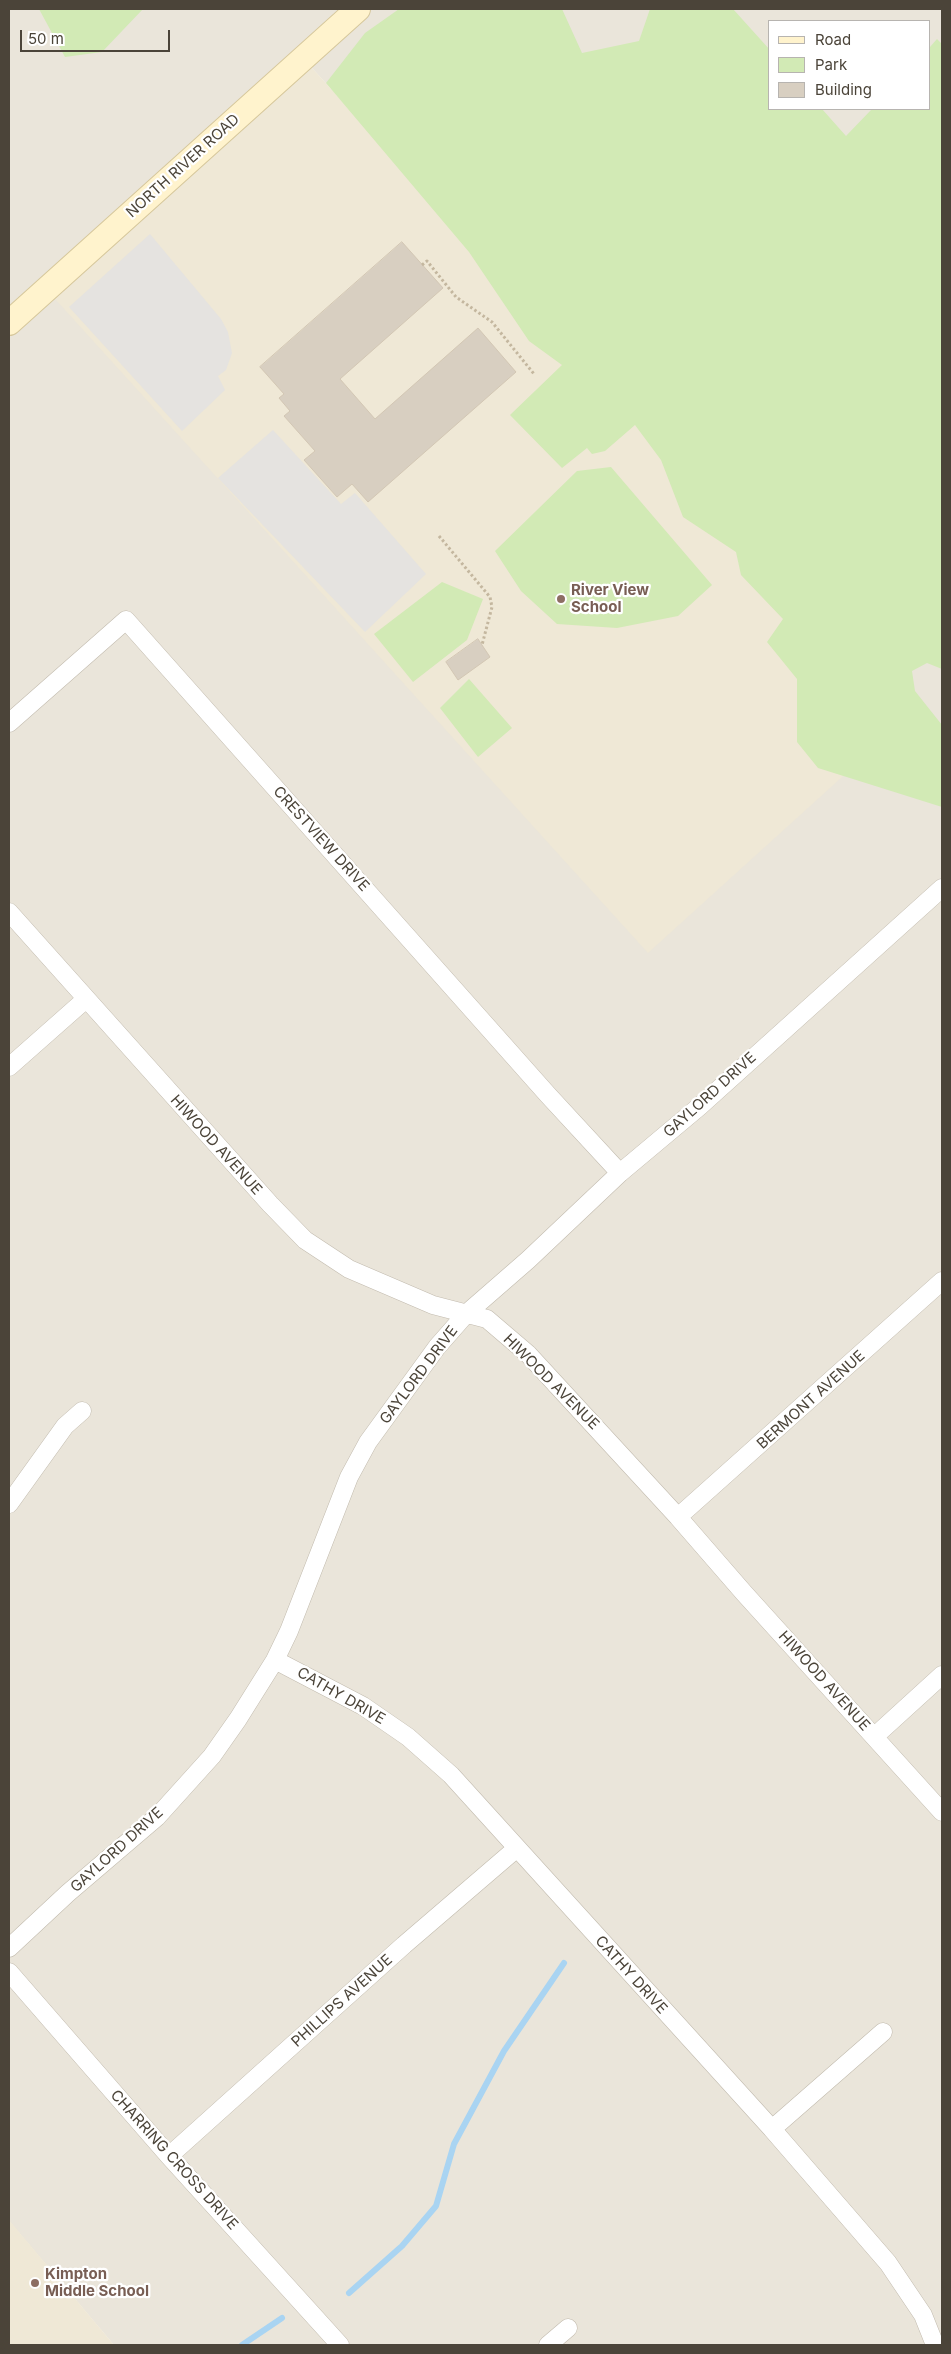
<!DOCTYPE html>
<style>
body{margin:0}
#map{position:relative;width:951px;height:2354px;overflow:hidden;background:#f6f3ec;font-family:Inter,sans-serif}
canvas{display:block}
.frame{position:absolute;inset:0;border:10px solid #4b4439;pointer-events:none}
.legend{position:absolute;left:768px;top:20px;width:162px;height:90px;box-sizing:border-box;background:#fff;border:1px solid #b7b4b0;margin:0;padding:6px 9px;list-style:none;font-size:15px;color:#4b4439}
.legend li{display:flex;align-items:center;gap:10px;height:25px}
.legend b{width:25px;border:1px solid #b7b4b0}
.scale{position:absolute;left:20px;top:30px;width:150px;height:22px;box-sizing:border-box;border:2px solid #4b4439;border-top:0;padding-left:6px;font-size:15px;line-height:18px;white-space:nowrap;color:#4b4439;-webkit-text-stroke:4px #fff;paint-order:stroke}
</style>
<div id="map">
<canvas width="951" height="2354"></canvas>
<div class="frame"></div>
<ul class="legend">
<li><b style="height:6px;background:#fff3cd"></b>Road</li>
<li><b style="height:14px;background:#d2eab5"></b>Park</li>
<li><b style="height:14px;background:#d8cfc1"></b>Building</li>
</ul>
<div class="scale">50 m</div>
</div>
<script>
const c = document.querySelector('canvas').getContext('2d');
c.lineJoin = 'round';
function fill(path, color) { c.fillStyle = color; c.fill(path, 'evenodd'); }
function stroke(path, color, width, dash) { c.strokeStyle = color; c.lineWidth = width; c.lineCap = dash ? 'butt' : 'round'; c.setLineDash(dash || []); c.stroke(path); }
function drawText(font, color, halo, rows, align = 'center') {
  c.font = font + ' Inter,sans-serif'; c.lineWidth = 4.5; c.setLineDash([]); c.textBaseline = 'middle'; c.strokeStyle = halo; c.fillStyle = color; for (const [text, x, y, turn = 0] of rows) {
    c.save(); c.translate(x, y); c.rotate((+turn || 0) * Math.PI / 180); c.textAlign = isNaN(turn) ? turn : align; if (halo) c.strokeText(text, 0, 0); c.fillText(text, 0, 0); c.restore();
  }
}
fill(new Path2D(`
 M9 9H942V2345H114L9 2221ZM770 21H930V109H770ZM303 58 904 720 46 289Z`), '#eae5da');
fill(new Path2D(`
 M303 58 905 720 648 953 46 289Z
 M9 2220 114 2345H9Z`), '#efe8d6');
fill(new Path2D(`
 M39 9H143L102 52 65 57Z
 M399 9H562L582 53 639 41 650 9H733L770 50V109H822L846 136 872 109H930V47L937 39 942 44V669L927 663 912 671 915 691 942 725V807L818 768 797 742V679L767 642 783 619 741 575 736 552 683 517 661 460 635 425 605 451 592 454 587 448 562 468 510 415 562 365 529 341 469 252 326 83 365 33Z
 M611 467 712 585 678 616 617 628 557 624 521 591 495 551 577 471Z
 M442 582 483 599 467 640 413 682 374 634Z
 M469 679 512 728 478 757 440 708Z`), '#d2eab5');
fill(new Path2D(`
 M150 234 221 319 228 332 232 353 226 370 218 376 225 390 182 431 69 307Z
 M273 430 341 504 355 493 426 574 365 632 218 478Z`), '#e5e3e0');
stroke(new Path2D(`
 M349 2293 402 2246 436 2206 454 2144 504 2051 564 1963
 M242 2345 282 2318`), '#a9d4f2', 6);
const building = new Path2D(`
 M402 242 443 288 340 379 375 419 478 328 516 372 368 502 352 484 337 497 304 460 315 451 284 416 290 411 279 398 284 394 260 367Z
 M478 639 490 657 458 680 446 662Z`);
fill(building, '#d8cfc1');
stroke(building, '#d3c7b4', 1);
const street = new Path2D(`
 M9 723 126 620 548 1095 620 1173
 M9 912 270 1204 305 1240 349 1269 433 1305 487 1319 528 1354 678 1517 744 1593 942 1812
 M9 1067 86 999
 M9 1504 65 1426 82 1411
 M678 1517 942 1281
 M275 1660 363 1706 408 1737 451 1775 772 2129 888 2263 923 2315 935 2345
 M875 1736 942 1675
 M9 1948 68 1893 157 1817 212 1756 238 1719 275 1660 289 1631 349 1477 368 1442 437 1347 466 1314 528 1260 620 1173 700 1106 942 888
 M9 1972 169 2156 340 2345
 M772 2129 883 2032
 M169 2156 404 1945 517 1848
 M548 2345 568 2328`);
const secondary = new Path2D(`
 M9 323 358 9`);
stroke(street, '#c2bbae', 19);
stroke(secondary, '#d6c79b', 26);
stroke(new Path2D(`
 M422 265 427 261 456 297 492 322 534 374
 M439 536 490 597 492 607 482 645`), '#c4b79f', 3, [2.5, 2.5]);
stroke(street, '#fff', 18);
stroke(secondary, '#fff3cd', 24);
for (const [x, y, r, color] of [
 [561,599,5,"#8d6e63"],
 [35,2283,5,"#8d6e63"]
]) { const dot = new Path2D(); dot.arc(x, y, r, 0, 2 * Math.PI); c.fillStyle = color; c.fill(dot); stroke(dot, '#fff', 2); }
drawText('15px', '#4b4439', '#fff', [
 ["NORTH RIVER ROAD",183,166,-42],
 ["CRESTVIEW DRIVE",321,839,48],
 ["GAYLORD DRIVE",710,1095,-42],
 ["HIWOOD AVENUE",216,1145,48],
 ["GAYLORD DRIVE",419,1375,-53],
 ["HIWOOD AVENUE",551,1382,45],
 ["BERMONT AVENUE",811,1400,-42],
 ["HIWOOD AVENUE",824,1681,48],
 ["CATHY DRIVE",341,1696,30],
 ["GAYLORD DRIVE",117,1850,-42],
 ["CATHY DRIVE",631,1975,48],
 ["PHILLIPS AVENUE",342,2001,-42],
 ["CHARRING CROSS DRIVE",174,2160,48]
]);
drawText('bold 15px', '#785e54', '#fff', [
 ["River View",571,590],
 ["School",571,607],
 ["Kimpton",45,2274],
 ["Middle School",45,2291]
], 'left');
</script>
